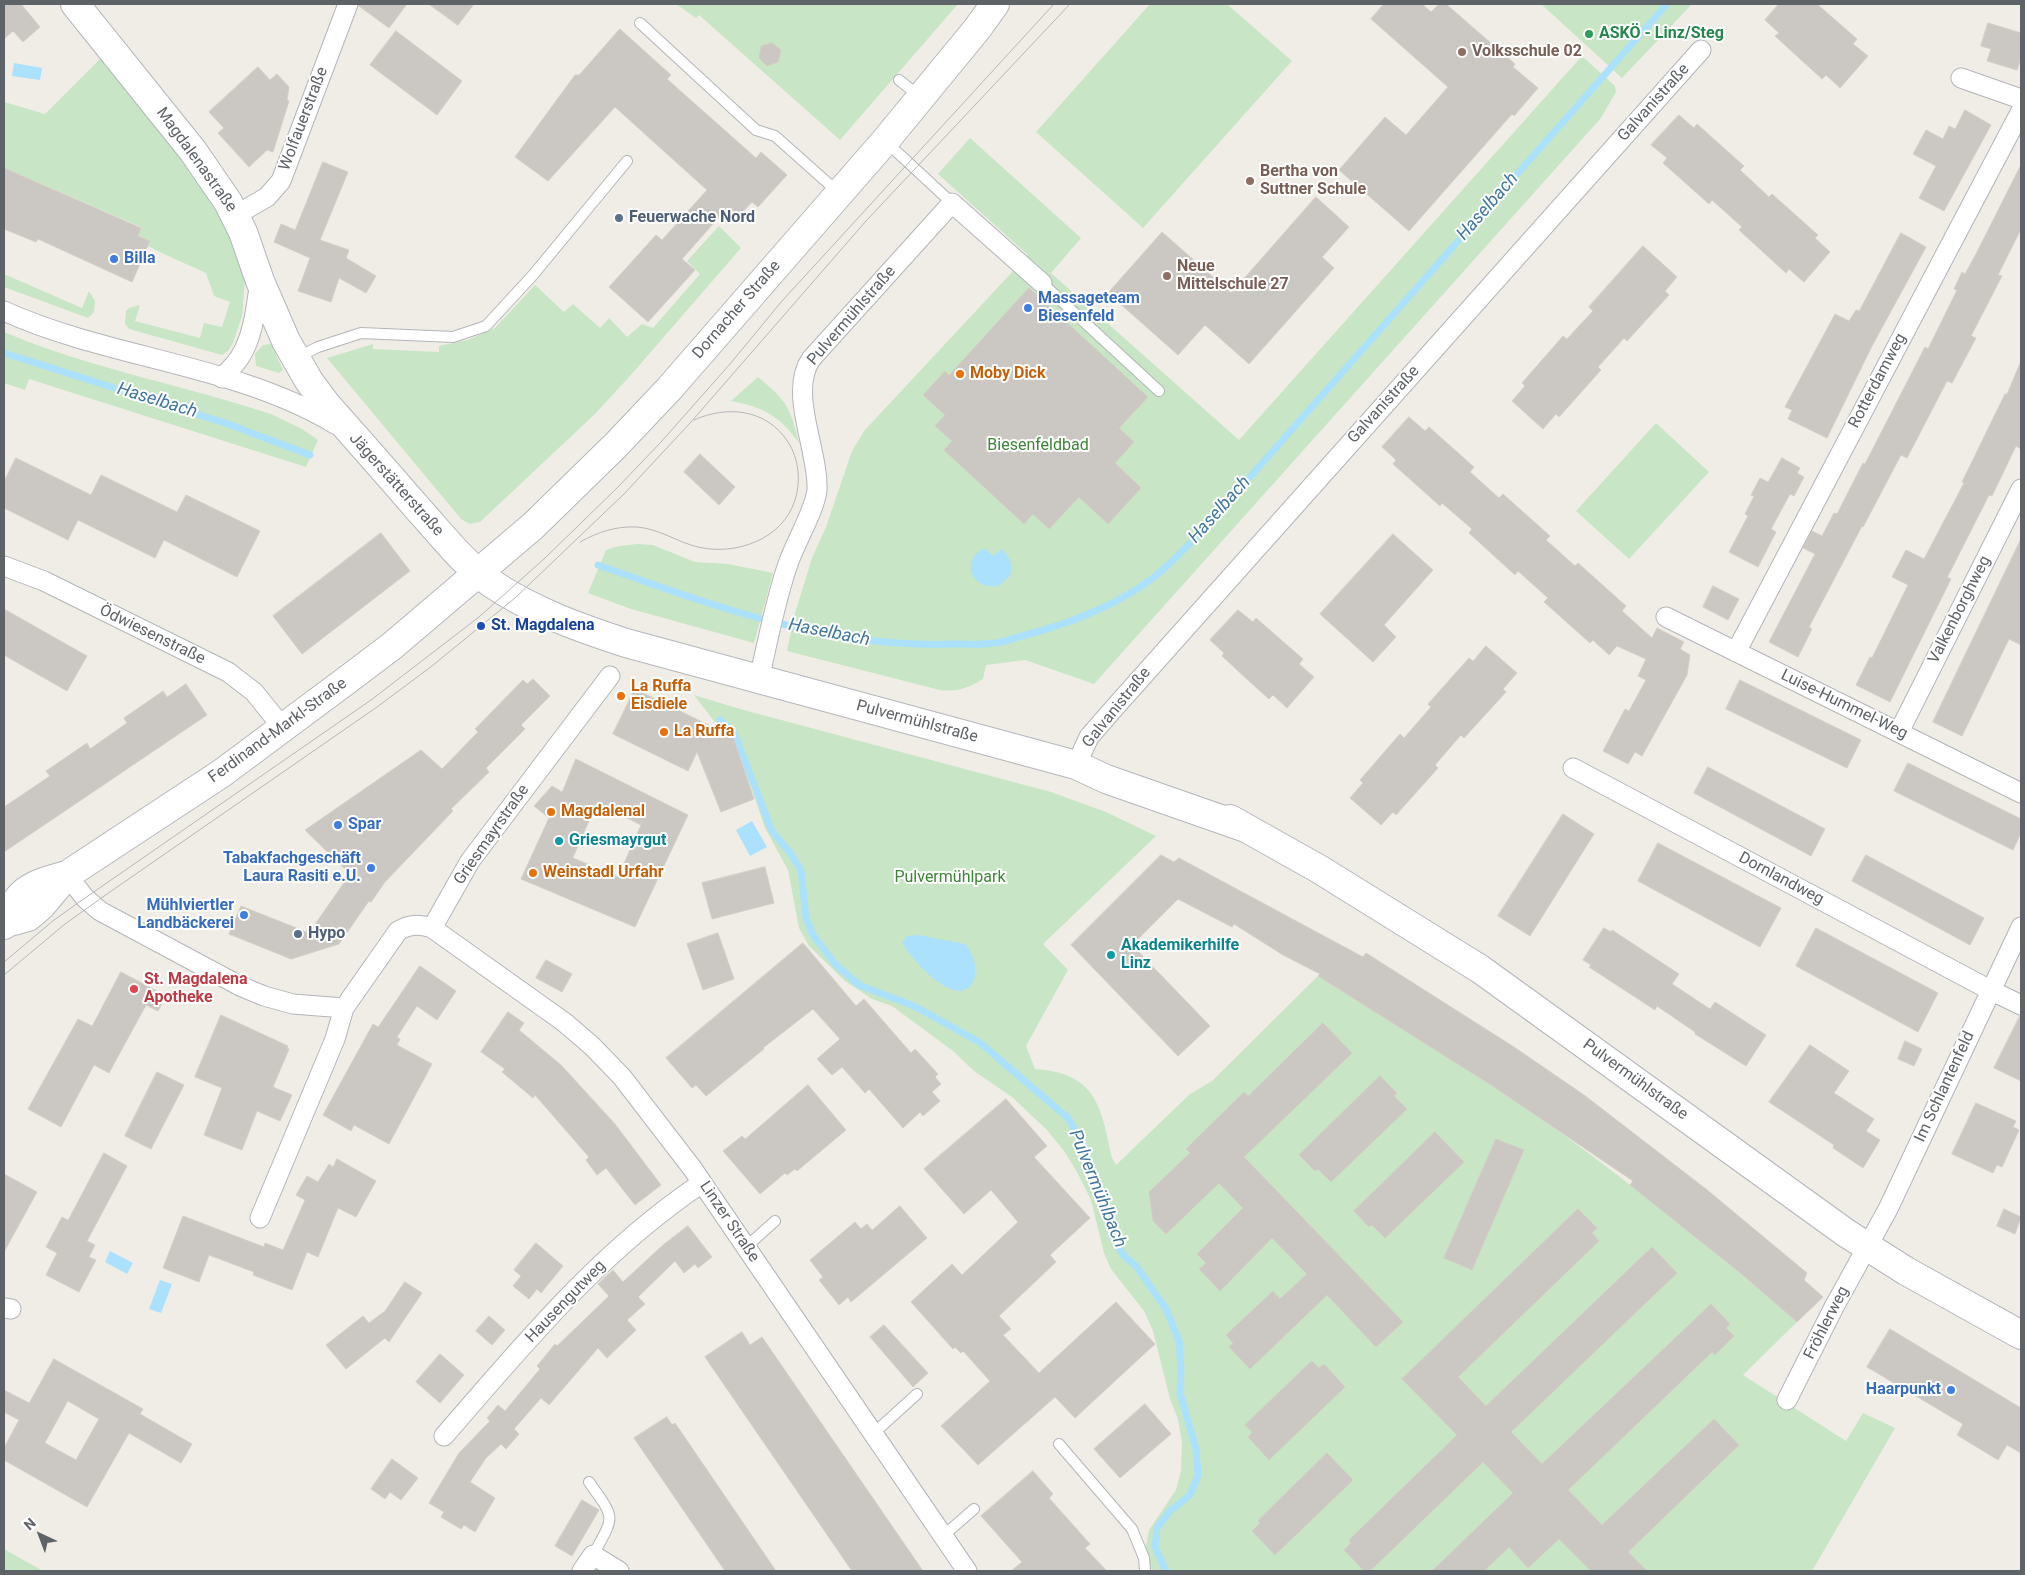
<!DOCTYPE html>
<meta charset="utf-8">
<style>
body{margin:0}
#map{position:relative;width:2025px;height:1575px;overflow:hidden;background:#f0ede7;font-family:Roboto,sans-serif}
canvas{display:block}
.frame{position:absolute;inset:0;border:5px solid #5e6367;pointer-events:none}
.north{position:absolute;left:15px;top:1510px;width:50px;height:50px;-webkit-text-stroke:4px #fff;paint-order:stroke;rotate:317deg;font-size:14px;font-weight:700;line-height:20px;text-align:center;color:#5e6367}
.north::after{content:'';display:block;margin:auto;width:18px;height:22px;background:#5e6367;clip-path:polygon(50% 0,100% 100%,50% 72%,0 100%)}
</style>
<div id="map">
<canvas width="2025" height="1575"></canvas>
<div class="frame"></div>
<div class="north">N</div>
</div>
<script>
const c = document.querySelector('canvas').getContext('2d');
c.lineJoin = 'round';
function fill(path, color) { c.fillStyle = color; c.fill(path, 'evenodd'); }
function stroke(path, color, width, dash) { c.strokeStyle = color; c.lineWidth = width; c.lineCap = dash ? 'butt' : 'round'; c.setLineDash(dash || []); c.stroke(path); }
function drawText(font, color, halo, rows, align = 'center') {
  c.font = font + ' Roboto,sans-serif'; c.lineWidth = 4; c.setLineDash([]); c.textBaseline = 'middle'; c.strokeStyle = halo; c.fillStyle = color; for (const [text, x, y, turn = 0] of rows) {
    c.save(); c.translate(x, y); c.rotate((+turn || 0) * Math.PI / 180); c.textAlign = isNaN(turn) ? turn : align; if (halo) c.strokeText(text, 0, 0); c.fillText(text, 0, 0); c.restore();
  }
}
fill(new Path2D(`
 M676 4H958L840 140 699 15 696 18Z
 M1150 4H1227L1292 61 1143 228 1036 132Z
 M1541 4H1692L1622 78Z
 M103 56 210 193 241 257 245 281 242 316 233 343 228 351 222 355 129 329 125 324 126 311 129 308 140 305 135 321 200 338 204 323 222 327 230 302 214 296 206 273C187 264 167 256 148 246L150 241 138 236 141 227 4 168V102L45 114Z
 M1582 56 1615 86 1616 92 1601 118 1094 684 1025 660 986 665 983 679C968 688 958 692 940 690L787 651 795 613 812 558 826 527 852 451 864 431 1028 255 938 174 970 138 1081 238 1051 273 1239 440Z
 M719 226 741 248 630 376 595 414 480 522 470 524 461 519 327 358 373 344V349L439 352V346L468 340 495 328 535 285 564 312 573 304 600 328 609 318 627 337 642 324 653 328 700 274 687 261Z
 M4 274 82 308 89 291 95 301 94 312 88 318 4 287Z
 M4 332C89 368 183 385 271 414L302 429 318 440 306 467 29 379 25 390 4 383Z
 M271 344 283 370 279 373 256 366 255 354 263 345Z
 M758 377C786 400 790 406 799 443 780 416 763 407 731 401Z
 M1656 423 1709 472 1629 559 1576 511Z
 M637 544 653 545 695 562 728 564 773 573 754 643 631 609 588 593 606 550 619 546Z
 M694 695 740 709 1051 792 1106 812 1156 836 1043 944 1068 970 1026 1046 1035 1069C1097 1073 1101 1107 1112 1158L1116 1165 1190 1094 1212 1081 1318 976C1398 1026 1481 1075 1557 1130 1640 1190 1720 1255 1797 1322L1743 1375 1846 1441 1863 1413 1895 1428 1812 1571H1152L1145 1551 1149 1530 1176 1490 1181 1471 1182 1443 1178 1419 1170 1399 1153 1331 1144 1311 1111 1269 1104 1253 1091 1200 1077 1172 1064 1151 1047 1130 1012 1097 974 1071 953 1051 892 1006 872 999 845 981 809 946 799 928 788 870 765 828 733 734 714 721Z
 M4 1549 43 1571H4Z`), '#c8e6c5');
fill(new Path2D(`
 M14 63 42 68 40 80 12 76Z
 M984 548 993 556 1002 549C1010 557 1013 564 1010 576L998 586C971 590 960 561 984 548Z
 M752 821 767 847 750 856 736 830Z
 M919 935 965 944 970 950 975 964V977L971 986C968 988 963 991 960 991 940 991 911 958 902 943L907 936Z
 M110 1251 133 1263 127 1274 105 1262Z
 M160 1280 172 1284 161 1313 149 1309Z`), '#abe1fc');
stroke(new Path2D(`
 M4 353 228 424 310 455
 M598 565C713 606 830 649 954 644 968 644 982 645 996 643 1005 642 1013 638 1022 636 1061 626 1102 611 1137 589 1166 571 1189 544 1212 520L1667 4
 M720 720 734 733 772 831 790 853 801 870 806 918 813 935 835 964 859 985 914 1006 979 1042 1068 1118 1084 1146 1112 1235 1123 1255 1136 1266 1166 1309 1179 1341 1181 1369 1180 1393 1196 1449 1198 1475 1190 1495 1170 1511 1157 1528 1155 1547 1166 1571`), '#abe1fc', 7);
const building = new Path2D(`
 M4 4H21L40 27 23 42 13 31 4 39Z
 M359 4H407L389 28 359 6Z
 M429 4H474L458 25Z
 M1384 4H1422L1431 12 1439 4H1446L1515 64 1513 67 1538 88 1514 116 1512 114 1409 231 1339 170 1385 117 1406 135 1448 87 1371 19Z
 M1779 4H1817L1857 39 1853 44 1868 56 1840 88 1826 75 1822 79 1775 36 1779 33 1765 20Z
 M1988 23 2021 33V58L2017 70 1987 61 1991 49 1981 46Z
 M620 29 671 75 667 79 756 158 761 152 787 175 758 207 752 202 737 218 727 208 682 259 695 270 648 322 609 287 656 235 662 240 707 190 615 107 548 181 515 157 575 75H579Z
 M396 31 462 81 437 115 370 65Z
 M772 43 781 50 778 62 767 66 759 58 761 46Z
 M258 67 270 80 277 74 289 87 287 100 289 101 273 152 267 150 249 167 218 133 224 128 209 112Z
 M1965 110 1991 125 1944 211 1919 198 1936 166 1913 154 1926 130 1943 139 1949 126 1955 129Z
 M1679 115 1694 128 1697 124 1744 166 1740 170 1769 197 1772 194 1818 235 1815 238 1830 252 1804 282 1789 269 1786 273 1739 230 1742 227 1712 200 1709 204 1663 163 1667 158 1651 145Z
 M323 162 348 172 320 240 349 250 346 258 376 276 366 293 339 278 331 302 298 291 310 258 274 242 281 224 295 230Z
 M2021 165V229L1998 275 2002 276 1971 336 1976 338 1952 383 1947 381 1907 458 1901 455 1863 527 1862 526 1809 627 1812 629 1798 657 1769 642 1815 554 1803 548 1812 531 1822 536 1834 513 1837 514 1863 463 1865 464 1925 347 1928 349 1957 290 1954 289 1962 272 1965 274 1976 254Z
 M4 168 141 228 138 236 150 241 132 282 38 239 36 242 4 229Z
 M1316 197 1349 227 1322 257 1334 268 1249 364 1205 325 1178 355 1108 293 1162 232 1231 293Z
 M1901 233 1926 247 1872 346 1827 438 1788 419 1792 410 1785 407 1835 314 1849 321 1856 310 1859 311Z
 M1643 246 1677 277 1665 291 1669 295 1627 341 1624 338 1598 367 1601 370 1559 417 1556 414 1543 429 1512 401 1525 386 1522 383 1563 336 1567 339 1579 326 1593 311 1589 307Z
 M1029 288 1148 397 1119 428 1134 442 1115 463 1141 488 1108 524 1079 497 1049 529 1033 514 1024 524 944 450 952 441 935 426 945 415 923 395 945 371 949 375Z
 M2021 361V449L2016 446 1992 496 1989 495 1950 572 1947 577 1951 579 1890 702 1856 685 1870 657 1872 658 1908 585 1892 577 1906 550 1924 559 1964 483 1962 482 2005 394H2007Z
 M1409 417 1425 431 1429 427 1474 467 1470 472 1499 498 1503 494 1550 536 1546 540 1575 566 1578 563 1626 606 1622 611 1652 638 1657 628 1684 642 1680 649 1690 655 1687 675 1642 756 1635 752 1628 764 1603 751 1625 709 1629 711 1646 680 1638 676 1646 659 1617 646 1609 655 1593 640 1590 643 1544 602 1548 598 1518 571 1515 575 1469 533 1472 529 1442 503 1440 506 1393 464 1396 460 1382 447Z
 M700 454 735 487 719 505 684 472Z
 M16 458 91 495 101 475 177 512 186 495 260 531 237 577 164 540 155 558 78 520 68 540 4 508V482Z
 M1782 458 1800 468 1797 473 1804 477 1794 496 1790 494 1771 529 1776 532 1758 567 1729 552 1748 516 1745 514 1754 496 1751 495 1760 478 1768 482Z
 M381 533 410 571 302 654 273 616Z
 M1393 534 1433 570 1384 625 1396 637 1373 662 1320 614Z
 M2021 539V645L2009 639 1962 736 1933 722Z
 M1713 586 1739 599 1728 620 1703 607Z
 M4 609 87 656 67 691 4 655Z
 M1238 610 1253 622 1256 618 1303 659 1299 664 1314 677 1287 708 1273 695 1269 699 1250 682 1222 656 1224 653 1210 640Z
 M1486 646 1517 673 1503 689 1506 692 1464 738 1461 735 1435 765 1438 768 1396 815 1393 812 1381 825 1350 798 1363 783 1360 780 1400 734 1404 738 1418 722 1431 707 1428 704 1469 658 1473 661Z
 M533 679 550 696 521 725 525 729 486 768 489 772 451 809 453 811 385 882 371 902 369 901 339 944 291 959 229 934 241 906 309 933 350 874 305 830 421 750 442 769 478 732 475 729 523 680 527 684Z
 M1740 680 1861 740 1847 768 1726 709Z
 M186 684 207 715 4 852V807L50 776 46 771 87 743 90 749 127 723 124 718 163 691 167 697Z
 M635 689 733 737 754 799 721 812 697 752 688 771 613 734Z
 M576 759 688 815 635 927 521 879 549 818 534 806 552 786 562 792ZM597 803 641 825 618 877 573 858Z
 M1908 763 2021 819V833L2013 850 1894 791Z
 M1708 767 1825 829 1811 856 1694 793Z
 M1563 814 1594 834 1530 936 1498 916Z
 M1658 843 1781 908 1760 947 1638 881Z
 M1161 855 1174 862 1179 858 1363 957 1366 953 1514 1047 1584 1095 1706 1189 1807 1273 1804 1280 1823 1297 1797 1322 1739 1272 1630 1185 1633 1181 1491 1085 1318 976 1320 974 1283 955 1234 924 1232 927 1178 899 1132 945 1210 1026 1178 1056 1071 945Z
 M1866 855 1984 918 1970 945 1852 881Z
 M765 867 774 903 712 919 702 883Z
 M1604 928 1611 932 1612 930 1679 974 1672 984 1710 1009 1715 1002 1766 1035 1746 1066 1695 1034V1032L1657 1006 1655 1010 1589 967 1591 965 1583 960Z
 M1816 928 1938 993 1918 1032 1796 966Z
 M718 933 734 979 703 990 687 944Z
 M803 943 856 1006 864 999 911 1053 915 1049 938 1074 935 1077 941 1084 932 1092 940 1101 923 1116 920 1112 903 1128 869 1089 865 1093 842 1067 832 1075 817 1059 840 1039 813 1009 763 1048 764 1049 706 1096 696 1085 692 1088 666 1058Z
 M546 960 572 974 562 992 536 978Z
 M420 966 456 991 437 1020 417 1006 397 1037 400 1039 397 1045 432 1064 389 1144 354 1125 351 1131 323 1115 373 1024 378 1027Z
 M121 972 166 996 158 1011 146 1005 109 1073 94 1065 61 1127 28 1109 78 1019 92 1026Z
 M508 1012 524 1023 519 1030 561 1065 615 1124 661 1185 635 1205 606 1168 597 1175 586 1160 589 1157 535 1095 533 1098 502 1072 505 1069 481 1052Z
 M221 1015 288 1046 287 1048 289 1049 273 1087 292 1095 280 1121 257 1111 242 1150 204 1135 222 1088 195 1077Z
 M2020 1016H2021V1081L1994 1068Z
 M1323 1023 1352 1053 1244 1157 1403 1322 1376 1347 1327 1295 1250 1369 1229 1347 1233 1343 1226 1335 1273 1291 1280 1299 1307 1274 1272 1238 1220 1291 1199 1269 1206 1263 1197 1254 1243 1208 1219 1183 1166 1234 1153 1221 1149 1192 1190 1153 1186 1149 1244 1092 1248 1096Z
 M1905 1041 1922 1049 1914 1066 1898 1059Z
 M1810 1045 1849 1071 1834 1093 1874 1119 1866 1131 1880 1140 1863 1168 1833 1148 1834 1145 1769 1102Z
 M157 1072 184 1085 151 1149 125 1136Z
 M1380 1076 1397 1093 1394 1096 1407 1109 1331 1182 1318 1169 1315 1171 1299 1155Z
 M808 1085 846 1130 797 1171 795 1169 787 1175 785 1173 760 1194 723 1151 742 1136 745 1139Z
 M1006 1099 1047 1146 1034 1157 1090 1218 1050 1255 1056 1262 999 1316 1011 1329 1003 1335 1039 1373 1116 1302 1155 1344 1075 1418 1055 1397 978 1465 941 1426 990 1381 963 1351 961 1353 955 1347 953 1349 911 1302 952 1264 962 1275 1018 1222 991 1190 964 1214 924 1169Z
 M1976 1103 2016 1121 2013 1127 2019 1130 2002 1167 1997 1165 1993 1173 1952 1154Z
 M1435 1132 1464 1162 1385 1238 1372 1225 1369 1227 1354 1211Z
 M1496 1139 1524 1150 1472 1270 1444 1258Z
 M104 1153 127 1166 87 1241 95 1245 89 1257 96 1260 79 1292 46 1275 57 1253 46 1247 62 1217 68 1220Z
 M337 1159 376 1181 356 1217 338 1208 318 1257 307 1252 292 1290 253 1275 254 1272 209 1255 199 1282 163 1268 183 1216 264 1247 265 1243 283 1250 305 1200 296 1195 307 1176 318 1182 329 1164 333 1167Z
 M4 1174 37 1192 4 1252Z
 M900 1206 927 1238 851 1302 848 1297 839 1305 819 1280 823 1277 810 1260 855 1222 861 1229 867 1224 872 1230Z
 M1578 1209 1597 1228 1592 1233 1599 1241 1458 1377 1486 1406 1652 1247 1677 1273 1511 1432 1542 1464 1711 1304 1730 1324 1726 1328 1734 1336 1715 1355 1712 1352 1568 1490 1602 1525 1714 1419 1739 1445 1628 1552 1647 1571H1591L1559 1539 1528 1568 1509 1547 1484 1571H1432L1513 1493 1483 1462 1370 1571H1364L1344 1550 1351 1543 1349 1540 1457 1435 1402 1379Z
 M2004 1209 2021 1217 2015 1234 1997 1226Z
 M688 1226 712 1257 698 1268 695 1264 684 1273 675 1261 638 1297 645 1304 627 1320 636 1330 607 1358 598 1348 549 1405 541 1398 514 1429 519 1434 506 1449 501 1444 486 1458 470 1482 495 1498 475 1532 464 1525 461 1529 441 1517 444 1512 429 1503 459 1453 490 1421 487 1418 498 1405 505 1411 540 1369 537 1366 555 1344 557 1346 609 1296 598 1284 613 1270 623 1282 663 1245Z
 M536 1243 563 1266 541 1293 537 1289 529 1299 513 1286 521 1276 514 1270Z
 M405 1282 422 1293 389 1342 385 1338 346 1369 326 1345 363 1316 369 1323 385 1311Z
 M489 1316 505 1330 492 1345 476 1331Z
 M884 1325 928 1373 913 1387 870 1337Z
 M1890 1329 2021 1408V1453L2007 1445 1998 1460 1957 1435 1963 1424 1867 1367Z
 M742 1332 750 1345 762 1337 923 1571H852L705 1357Z
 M440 1354 464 1375 440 1403 416 1382Z
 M54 1359 143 1409 140 1414 192 1444 181 1463 129 1433 87 1507 4 1460V1448L19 1420 4 1412V1390L29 1403ZM68 1401 99 1419 76 1460 45 1443Z
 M1312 1361 1319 1368 1324 1364 1345 1387 1269 1460 1248 1437 1252 1432 1245 1425Z
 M1145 1404 1171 1434 1120 1478 1094 1449Z
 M667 1417 672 1425 675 1423 776 1571H725L634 1438Z
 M1327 1453 1353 1480 1275 1555 1252 1531 1260 1523 1258 1521Z
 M392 1459 418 1478 401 1500 390 1492 385 1499 371 1489Z
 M1033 1471 1053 1494 1049 1498 1090 1544 1085 1548 1107 1571H1011L1022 1562 981 1516Z
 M582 1500 599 1510 572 1556 555 1546Z`);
fill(building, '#cbc8c3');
stroke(building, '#d5cec5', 1);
const lane = new Path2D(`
 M640 23 756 130 775 136 839 193
 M899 80 919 96
 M885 141 952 203
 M1042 283 1159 391
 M296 358 318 347 361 333 453 337 486 326 533 275 627 161
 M746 1247 775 1221
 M874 1433 917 1394
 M1059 1444 1132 1529 1144 1558 1145 1571
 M589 1482C616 1520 615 1515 593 1555
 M943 1536 974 1509`);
const street = new Path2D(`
 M1961 78 2021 99
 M236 215 267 197 281 181 348 4
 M4 311C110 359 235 364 335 424
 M222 378C228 371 235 365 240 357 254 335 256 306 260 281
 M4 566 44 581 228 672 254 692 283 728
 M1666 617 2021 793
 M1736 652 2021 111
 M759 679C768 641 775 601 788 564 795 543 815 510 817 490 819 451 788 393 811 359L952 203 1042 283
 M1899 732 2021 489
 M1076 765 1089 737 1116 706 1701 50
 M1573 768 1990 990 2021 1005
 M67 875 85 898 100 911 240 986 264 996 293 1004 344 1008
 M432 928 470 861 610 676
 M260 1218 335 1039 344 1008 398 931C410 924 418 924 432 928L564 1022 592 1046 622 1077 692 1168 967 1571
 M4 1308 11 1309
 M1787 1400 1834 1307 1888 1209 2021 927
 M444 1436C524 1344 599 1252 702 1183
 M582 1571 593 1555 619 1571`);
const secondary = new Path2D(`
 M75 4 193 151 228 202 243 232 260 281 286 341 309 381 326 404C357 439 388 474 419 510 442 535 463 563 491 583 532 611 580 628 626 643L1076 765 1106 779 1246 828
 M1230 819 1319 869 1480 969 1846 1233 1906 1271 2021 1335
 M6 923 28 917 41 906 67 875 222 773 347 680 392 646 533 526 616 445 669 389 885 141 977 29 995 4
 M4 925C10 918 11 908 17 900 28 884 50 880 67 875`);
stroke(lane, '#b2b5b9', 12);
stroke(street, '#b2b5b9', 21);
stroke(secondary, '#b3b7bb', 30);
stroke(lane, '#fff', 10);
stroke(street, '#fff', 19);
stroke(secondary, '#fff', 28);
stroke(new Path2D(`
 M580 542C598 532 616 526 637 527 660 529 677 542 698 547 736 556 783 539 795 500 801 481 799 459 788 442 767 409 727 405 694 420
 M4 962 54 920 85 898 371 700 479 617 545 558 617 488 661 442 730 364 782 301 1054 4
 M4 975 65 924 107 894 377 707 432 666 515 598 624 494 691 422 866 221 1070 4`), '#b5b6b7', 1);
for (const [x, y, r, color] of [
 [1589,34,5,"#2e9e5b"],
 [1462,52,5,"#8d6e63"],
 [1250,181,5,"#8d6e63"],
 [619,218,5,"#5c6f8a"],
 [114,259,5,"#3f7fe0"],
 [1167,276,5,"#8d6e63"],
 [1028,308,5,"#3f7fe0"],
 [960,374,5,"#e8710a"],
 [481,626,5,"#1a4fb4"],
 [621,696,5,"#e8710a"],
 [664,732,5,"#e8710a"],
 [551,812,5,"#e8710a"],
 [338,825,5,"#3f7fe0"],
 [559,841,5,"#0f9aa8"],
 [371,868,5,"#3f7fe0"],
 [533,873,5,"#e8710a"],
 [244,915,5,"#3f7fe0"],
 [298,934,5,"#5c6f8a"],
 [1111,955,5,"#0f9aa8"],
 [134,989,5,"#e0444e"],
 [1951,1390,5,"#3f7fe0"]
]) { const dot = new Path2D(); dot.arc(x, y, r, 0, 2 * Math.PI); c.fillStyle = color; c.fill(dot); stroke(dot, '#fff', 2); }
drawText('bold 16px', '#27864d', '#fff', [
 ["ASKÖ - Linz/Steg",1599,34]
], 'left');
drawText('bold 16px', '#785e54', '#fff', [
 ["Volksschule 02",1472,52],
 ["Bertha von",1260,172],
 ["Suttner Schule",1260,190],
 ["Neue",1177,267],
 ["Mittelschule 27",1177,285]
], 'left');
drawText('16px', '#5e6367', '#fff', [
 ["Galvanistraße",1654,103,-48],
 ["Wolfauerstraße",304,119,-69],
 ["Magdalenastraße",196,160,54],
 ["Dornacher Straße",737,310,-49],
 ["Pulvermühlstraße",852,316,-49],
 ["Rotterdamweg",1878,381,-62],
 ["Galvanistraße",1384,405,-48],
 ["Jägerstätterstraße",396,485,48],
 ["Valkenborghweg",1960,610,-63],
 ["Ödwiesenstraße",152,635,26],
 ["Luise-Hummel-Weg",1844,705,26],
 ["Galvanistraße",1117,708,-51],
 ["Pulvermühlstraße",917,722,15],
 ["Ferdinand-Markl-Straße",278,731,-36],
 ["Griesmayrstraße",492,835,-55],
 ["Dornlandweg",1781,879,28],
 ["Pulvermühlstraße",1635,1080,36],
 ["Im Schlantenfeld",1945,1087,-65],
 ["Linzer Straße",729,1222,56],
 ["Hausengutweg",566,1302,-46],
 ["Fröhlerweg",1827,1323,-63]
]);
drawText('bold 16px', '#4e5e75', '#fff', [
 ["Feuerwache Nord",629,218],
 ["Hypo",308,934]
], 'left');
drawText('bold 16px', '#366cbe', '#fff', [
 ["Billa",124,259],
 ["Massageteam",1038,299],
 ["Biesenfeld",1038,317],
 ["Spar",348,825],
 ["Tabakfachgeschäft",361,859,"right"],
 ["Laura Rasiti e.U.",361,877,"right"],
 ["Mühlviertler",234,906,"right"],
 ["Landbäckerei",234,924,"right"],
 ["Haarpunkt",1941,1390,"right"]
], 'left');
drawText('bold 16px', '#c56008', '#fff', [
 ["Moby Dick",970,374],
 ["La Ruffa",631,687],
 ["Eisdiele",631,705],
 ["La Ruffa",674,732],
 ["Magdalenal",561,812],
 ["Weinstadl Urfahr",543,873]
], 'left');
drawText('16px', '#3d8438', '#fff', [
 ["Biesenfeldbad",1038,446],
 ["Pulvermühlpark",950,878]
]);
drawText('bold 16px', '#164399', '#fff', [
 ["St. Magdalena",491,626]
], 'left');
drawText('bold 16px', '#0d838f', '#fff', [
 ["Griesmayrgut",569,841],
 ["Akademikerhilfe",1121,946],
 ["Linz",1121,964]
], 'left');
drawText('bold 16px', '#be3a42', '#fff', [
 ["St. Magdalena",144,980],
 ["Apotheke",144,998]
], 'left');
drawText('italic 18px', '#41779d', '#fff', [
 ["Haselbach",1488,207,-49],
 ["Haselbach",157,401,17],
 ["Haselbach",1220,510,-48],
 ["Haselbach",829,633,11],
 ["Pulvermühlbach",1097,1189,68]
]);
</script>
